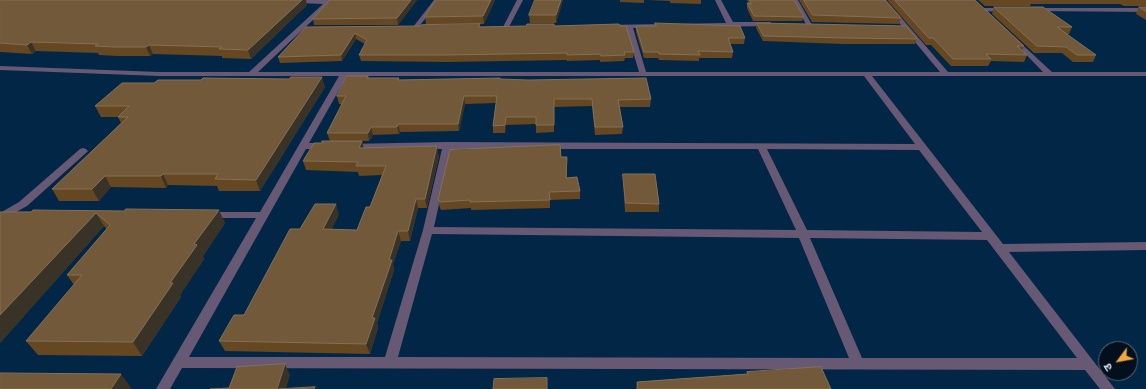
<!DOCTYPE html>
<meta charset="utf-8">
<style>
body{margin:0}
#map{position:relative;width:1146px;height:389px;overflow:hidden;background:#012646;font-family:"Source Serif 4","Noto Sans Devanagari",serif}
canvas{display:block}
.north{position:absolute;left:1098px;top:341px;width:40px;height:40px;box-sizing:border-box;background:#030f1d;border:1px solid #5a6877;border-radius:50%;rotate:238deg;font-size:11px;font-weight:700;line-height:16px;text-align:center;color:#ddedfe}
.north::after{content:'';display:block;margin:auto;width:14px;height:18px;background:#f2a541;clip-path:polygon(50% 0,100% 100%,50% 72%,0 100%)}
</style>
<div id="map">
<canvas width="1146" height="389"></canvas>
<div class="north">उ</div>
</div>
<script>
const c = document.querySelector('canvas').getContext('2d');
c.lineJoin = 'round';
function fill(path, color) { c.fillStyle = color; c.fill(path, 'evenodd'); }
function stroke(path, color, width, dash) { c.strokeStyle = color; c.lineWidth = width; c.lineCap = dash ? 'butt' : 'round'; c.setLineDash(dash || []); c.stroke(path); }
fill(new Path2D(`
 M270 0H334L258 72H639L626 28H606L603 26 604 25 726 23 715 0H721L733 22H770L773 24 770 26 633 28 646 72H940L880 0H886L948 72H1043L1012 40 1011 39 1014 37 1052 72H1146V76H872L1003 244 1146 242V250L1009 252 1115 389H1100L1085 370 182 368 170 389H156L256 218H208L203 215 208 212H260L339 76H159L0 70V66L159 72H249L323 4 273 2ZM347 76H864L915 144 447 142 347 144 345 146 347 148 350 149H442L423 230 385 357H189L306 149H326L331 146 326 143H309ZM451 149H758L796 230 434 227ZM767 149 919 150 982 232 807 230ZM432 234 799 238 849 358 398 357ZM810 238 987 240 1077 358H862Z
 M434 0H440L417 29H413V27Z
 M517 0H523L509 27 504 28 503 27Z
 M792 0H798L812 25 811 26H807Z
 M983 8H1006L1009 10 1006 12 981 11V9Z
 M1034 8H1146V12L1032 11V9Z
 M83 148 86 149 88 151 86 153 27 206 0 221V213L19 202 80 149Z`), '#675873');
fill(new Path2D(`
 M0 0 307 5 251 59 222 58V56L153 54 150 56H118L99 55 98 53 36 51 32 54 0 52Z
 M417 0 398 25H314L313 19Z
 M436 0H498H495L484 24H426L425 17Z
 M563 0 556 23H530L529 15Z
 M620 0H644V3L620 2Z
 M647 0H701V4L670 3V1Z
 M747 0H794L804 17 802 21H753L747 8V3L749 4Z
 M799 0H885L901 18 899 24 812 22Z
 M887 0H975L1024 46 1022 51 1027 55 1024 62 991 61 988 66H951L931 45H926Z
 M978 0H1146V6H1124L1120 4H1031L1030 6H985Z
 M994 7 1072 27 1069 34H1066L1096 55 1093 62H1073L1062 53H1034L992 14Z
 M1139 7H1146V20L1136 14Z
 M655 23 745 38 744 44H730L733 52 732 58H699V61L659 60 658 58H644L636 32V26H655Z
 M757 23 917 39 915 44H842L763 41 756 28Z
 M480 24V27L526 26 554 24 555 26H620L634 52 633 58H625L624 61 600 62V60L567 61V60L447 62 361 61 359 55 365 44 356 39 342 61 280 63 278 57 306 27 420 26Z
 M368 76 369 78H399V80L500 79 651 99 650 107H620L623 127 622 134 595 135 592 106 554 107V132L536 133V124L506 125 505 133H493V126L496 103 465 104 459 131 400 132 399 134 373 135 369 141H349H362L364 148 439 156 427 208H418L410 241H401L393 264 394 270 377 323 378 328 370 354 225 351 219 341 244 315 300 229 339 214 331 230H357L370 207 382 175 359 176 358 172 306 170 303 161 322 143 330 141 327 133 342 104H339L337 96Z
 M325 87 260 191H219L217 186 168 185 166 188 111 187 99 201H59L52 189 121 123 118 117H101L95 106Z
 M561 157 567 165V178L580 191V199L550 200V208L471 210V208L441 210 440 208 438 200Z
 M623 174 659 204V212H625L623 182Z
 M124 211 225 223 203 256 204 259 180 295 181 297 142 356 38 355 26 341 74 285 67 275 107 229 104 226 0 343V212Z
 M747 372 831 389H636L637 382 747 374Z`), '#654722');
fill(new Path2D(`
 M302 0H306L307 5 251 59 248 50Z
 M411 0H417L398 25 397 18Z
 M491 0H495L484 24 483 16Z
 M561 0H563L556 23V15Z
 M355 33 356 39 342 61 341 55Z
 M31 42 36 51 32 54 27 45Z
 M149 45 153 54 150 56 146 47Z
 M322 77 325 87 260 191 256 180Z
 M464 96 465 104 459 131 458 124Z
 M506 117V125L505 133V125Z
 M398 124 400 132 399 134 397 127Z
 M371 127 373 135 369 141 368 133Z
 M362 141 364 150 359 148Z
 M437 146 439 156 427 208 425 199Z
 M163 174 168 185 166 188 161 176Z
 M105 176 111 187 99 201 92 189Z
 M416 199 418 208 410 241 408 231Z
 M336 204 339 214 326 239 323 229Z
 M219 210 225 223 203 256 204 259 180 295 181 297 142 356 133 342 194 244Z
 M96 213 104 226 0 343V315Z
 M398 231 401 241 393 264 394 270 377 323 378 328 370 354 366 344 372 318 389 260Z
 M285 364 290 375 286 389H277Z
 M121 374 132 389H111Z`), '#383326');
const building = new Path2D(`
 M0 0H302L248 50 219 49 222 47 149 45 146 47H114L95 46 98 44 31 42 27 45 0 43Z
 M330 0H411L397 18 313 19Z
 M436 0H491L483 16 425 17Z
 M535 0H561L556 15H529Z
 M750 0H794L804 17 754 16 747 3 751 4Z
 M804 0H885L901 18 813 15Z
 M895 0H975L1024 46H1017L1027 55 986 54 991 59H953L933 38H929Z
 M994 7H1043L1072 27H1057L1096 55H1077L1066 47 1037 46Z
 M1139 7H1146V11Z
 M655 23 740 26 745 38H728L733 52 698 51 700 55 659 54V52H644L636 26H656Z
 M757 23 906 26 917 39 844 38 764 36Z
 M480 24 478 27 526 26 527 24H554V26L619 24 620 26H626L634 52H624L625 55 601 56 600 54 567 55V53L446 55H359L367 40 355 33 341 55 278 57 306 27 420 26 421 25Z
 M347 76H368L367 78H399L398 80 500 78V79L528 80 646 78 651 99 618 100 623 127H595L592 99H554V125H536V117H506L505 125 493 126 497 96H464L458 124H398L397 127H371L368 133H327L346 96H337Z
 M291 77H322L256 180 215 179 218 174H163L161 176H105L92 189H52L128 117H118L129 106H95L122 83H154L158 80H201L203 78 289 79Z
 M322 141H362L359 148 437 146 425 199H416L408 231H398L389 260H392L372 318H375L366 344 219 341 234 315H244L290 229H300L315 204H336L323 229 357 230 366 207H370L386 166H356L358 162 303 161 314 143H322Z
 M560 145 561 157H567L566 178 577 177 580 191 549 192 550 200 470 202V200L440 202 438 200 450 150Z
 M623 174H655L659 204 626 203Z
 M126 209 219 210 194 244 197 245 170 283H173L133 342 26 341 82 275H67L110 225 96 213 0 315V212H31L33 210 124 211Z
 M285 364 277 389H210L229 388 237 367Z
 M821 367 831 389H638L637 382 748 374 747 372Z
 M0 373 121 374 111 389H0Z
 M547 378V389H493L494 379Z
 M315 387 314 389H279Z`);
fill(building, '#725939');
stroke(building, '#837058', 1);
</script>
